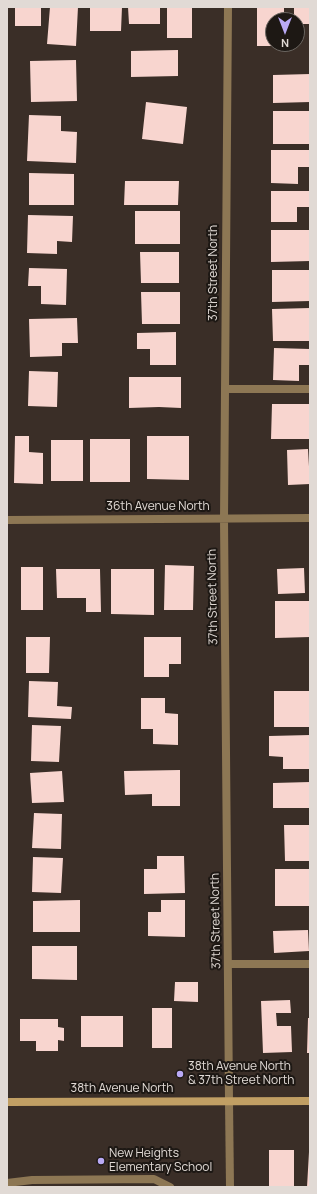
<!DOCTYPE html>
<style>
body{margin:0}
#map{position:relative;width:317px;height:1194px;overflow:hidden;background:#3a2e27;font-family:Manrope,sans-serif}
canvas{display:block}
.frame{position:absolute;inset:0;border:8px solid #e1dad5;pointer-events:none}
.north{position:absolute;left:265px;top:12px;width:40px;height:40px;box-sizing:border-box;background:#1d1814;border:1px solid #6b6661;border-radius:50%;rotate:180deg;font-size:11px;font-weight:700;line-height:16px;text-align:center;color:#e1dad5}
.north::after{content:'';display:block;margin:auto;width:14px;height:18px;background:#baaaf6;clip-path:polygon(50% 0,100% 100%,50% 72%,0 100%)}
</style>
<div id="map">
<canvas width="317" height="1194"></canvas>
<div class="frame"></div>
<div class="north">N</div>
</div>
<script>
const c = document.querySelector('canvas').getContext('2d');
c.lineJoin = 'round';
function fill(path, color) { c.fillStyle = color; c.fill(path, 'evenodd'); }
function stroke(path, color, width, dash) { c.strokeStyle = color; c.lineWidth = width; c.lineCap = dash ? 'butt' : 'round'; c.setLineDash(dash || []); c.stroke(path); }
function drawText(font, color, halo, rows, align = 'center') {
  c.font = font + ' Manrope,sans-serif'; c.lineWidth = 4; c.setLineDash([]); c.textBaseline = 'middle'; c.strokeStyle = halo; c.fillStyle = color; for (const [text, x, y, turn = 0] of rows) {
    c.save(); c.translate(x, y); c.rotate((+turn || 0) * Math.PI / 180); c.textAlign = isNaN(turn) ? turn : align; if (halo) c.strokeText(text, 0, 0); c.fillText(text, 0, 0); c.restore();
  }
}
fill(new Path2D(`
 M15 7H41V26H15Z
 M50 7H78L76 46 47 44Z
 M90 7H122L121 31H90Z
 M128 7H160V24H129Z
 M167 7H192V38H167Z
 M257 7H284V20H273V44H285V46H257Z
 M294 7H310V24H297V20H294Z
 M178 50V76L131 77V51Z
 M76 60 77 101 31 102 30 61Z
 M310 74V102L273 103V75Z
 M146 102 187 107 183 144 142 139Z
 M273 111H310V144H273Z
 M29 115 61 116V131L77 132 76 163 27 161Z
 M271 150H310V167H298V184L271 183Z
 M29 173 74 174V205H29Z
 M125 181H179L178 205H124Z
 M271 191H310V207H297V222H271Z
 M135 211H180V244H135Z
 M28 215 73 216 72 242 57 241V254L27 253Z
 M271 230H310V261L271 262Z
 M140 252H179V283H141Z
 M29 268 67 269 66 305 41 304V286H28Z
 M272 270H310V301L272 302Z
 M141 292H180V324H142Z
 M310 308V341H273L272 309Z
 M77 318 78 343H62V356L30 357 29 319Z
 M176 332V365H150V349H137V333Z
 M274 348 310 349V365H299V381L273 380Z
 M29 371 58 372 57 407 28 406Z
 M129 377H181V408L159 407 129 408Z
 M272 404H310V439H271Z
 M15 436H29V452L43 453V484L14 483Z
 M147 436H189V480L147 479Z
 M90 439H130V482H90Z
 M51 440H83V481H51Z
 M308 449 310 484 288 485 287 450Z
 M165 565 194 566 193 610H164Z
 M21 567H43V610H21Z
 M304 568 305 593 278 594 277 569Z
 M56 569H100L101 612H86V598H57Z
 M111 569H154V615L111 614Z
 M275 601H310V637L275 638Z
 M26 637H50L49 673H26Z
 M144 637H181V664H169V677H144Z
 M29 681 58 682 57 706 72 707 71 719 28 717Z
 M274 691H310V727H274Z
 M141 698H165V713L178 714V745L153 744V729H141Z
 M32 725 61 726 59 762 31 761Z
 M310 735V769H283V757L269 756V736Z
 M180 770V806H152V794L125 795 124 771Z
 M62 771 64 802 32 803 30 773Z
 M310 782V808H273V783Z
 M34 813 62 814 61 849 32 848Z
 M284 825H310V861H285Z
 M157 856H184L185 893 144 894V869H157Z
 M33 857 63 858 61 893 32 892Z
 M275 869H310V906H275Z
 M80 900V932H33V901Z
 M161 900H185V937L148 936V912H161Z
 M308 930 309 951 274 953 273 931Z
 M32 946H77V980L32 979Z
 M175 982H198V1002L174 1001Z
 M290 1000 291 1013H276L277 1026H291L292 1052 263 1053 261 1001Z
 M152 1008H172V1048H152Z
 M81 1016H123V1047H81Z
 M308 1018H310V1053H307Z
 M20 1019H58V1027L64 1028V1041L58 1040V1051H36V1041H20Z
 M269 1150H294V1187H269Z
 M309 1152H310V1187H307Z`), '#f8d5cf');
stroke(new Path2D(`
 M225 389H310
 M228 964H310
 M7 1183 32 1180 154 1179 170 1187`), '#8d7754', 8);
stroke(new Path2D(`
 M228 7 224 519 229 1101
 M7 520 310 518`), '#8d7754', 8);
stroke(new Path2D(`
 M229 1101 230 1187`), '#8d7754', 8);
stroke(new Path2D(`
 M7 1102 310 1101`), '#c19f64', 8);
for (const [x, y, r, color] of [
 [180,1074,4,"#baaaf6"],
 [101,1161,4,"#baaaf6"]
]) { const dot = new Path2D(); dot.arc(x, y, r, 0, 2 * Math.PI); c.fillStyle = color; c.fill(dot); stroke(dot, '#1d1814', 1.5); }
drawText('12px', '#e1dad5', '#1d1814', [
 ["37th Street North",214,273,-90],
 ["36th Avenue North",158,507],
 ["37th Street North",213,597,-91],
 ["37th Street North",216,921,-91],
 ["38th Avenue North",122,1089]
]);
drawText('12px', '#e1dad5', '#1d1814', [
 ["38th Avenue North",188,1067],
 ["& 37th Street North",188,1081],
 ["New Heights",109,1154],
 ["Elementary School",109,1168]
], 'left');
</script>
